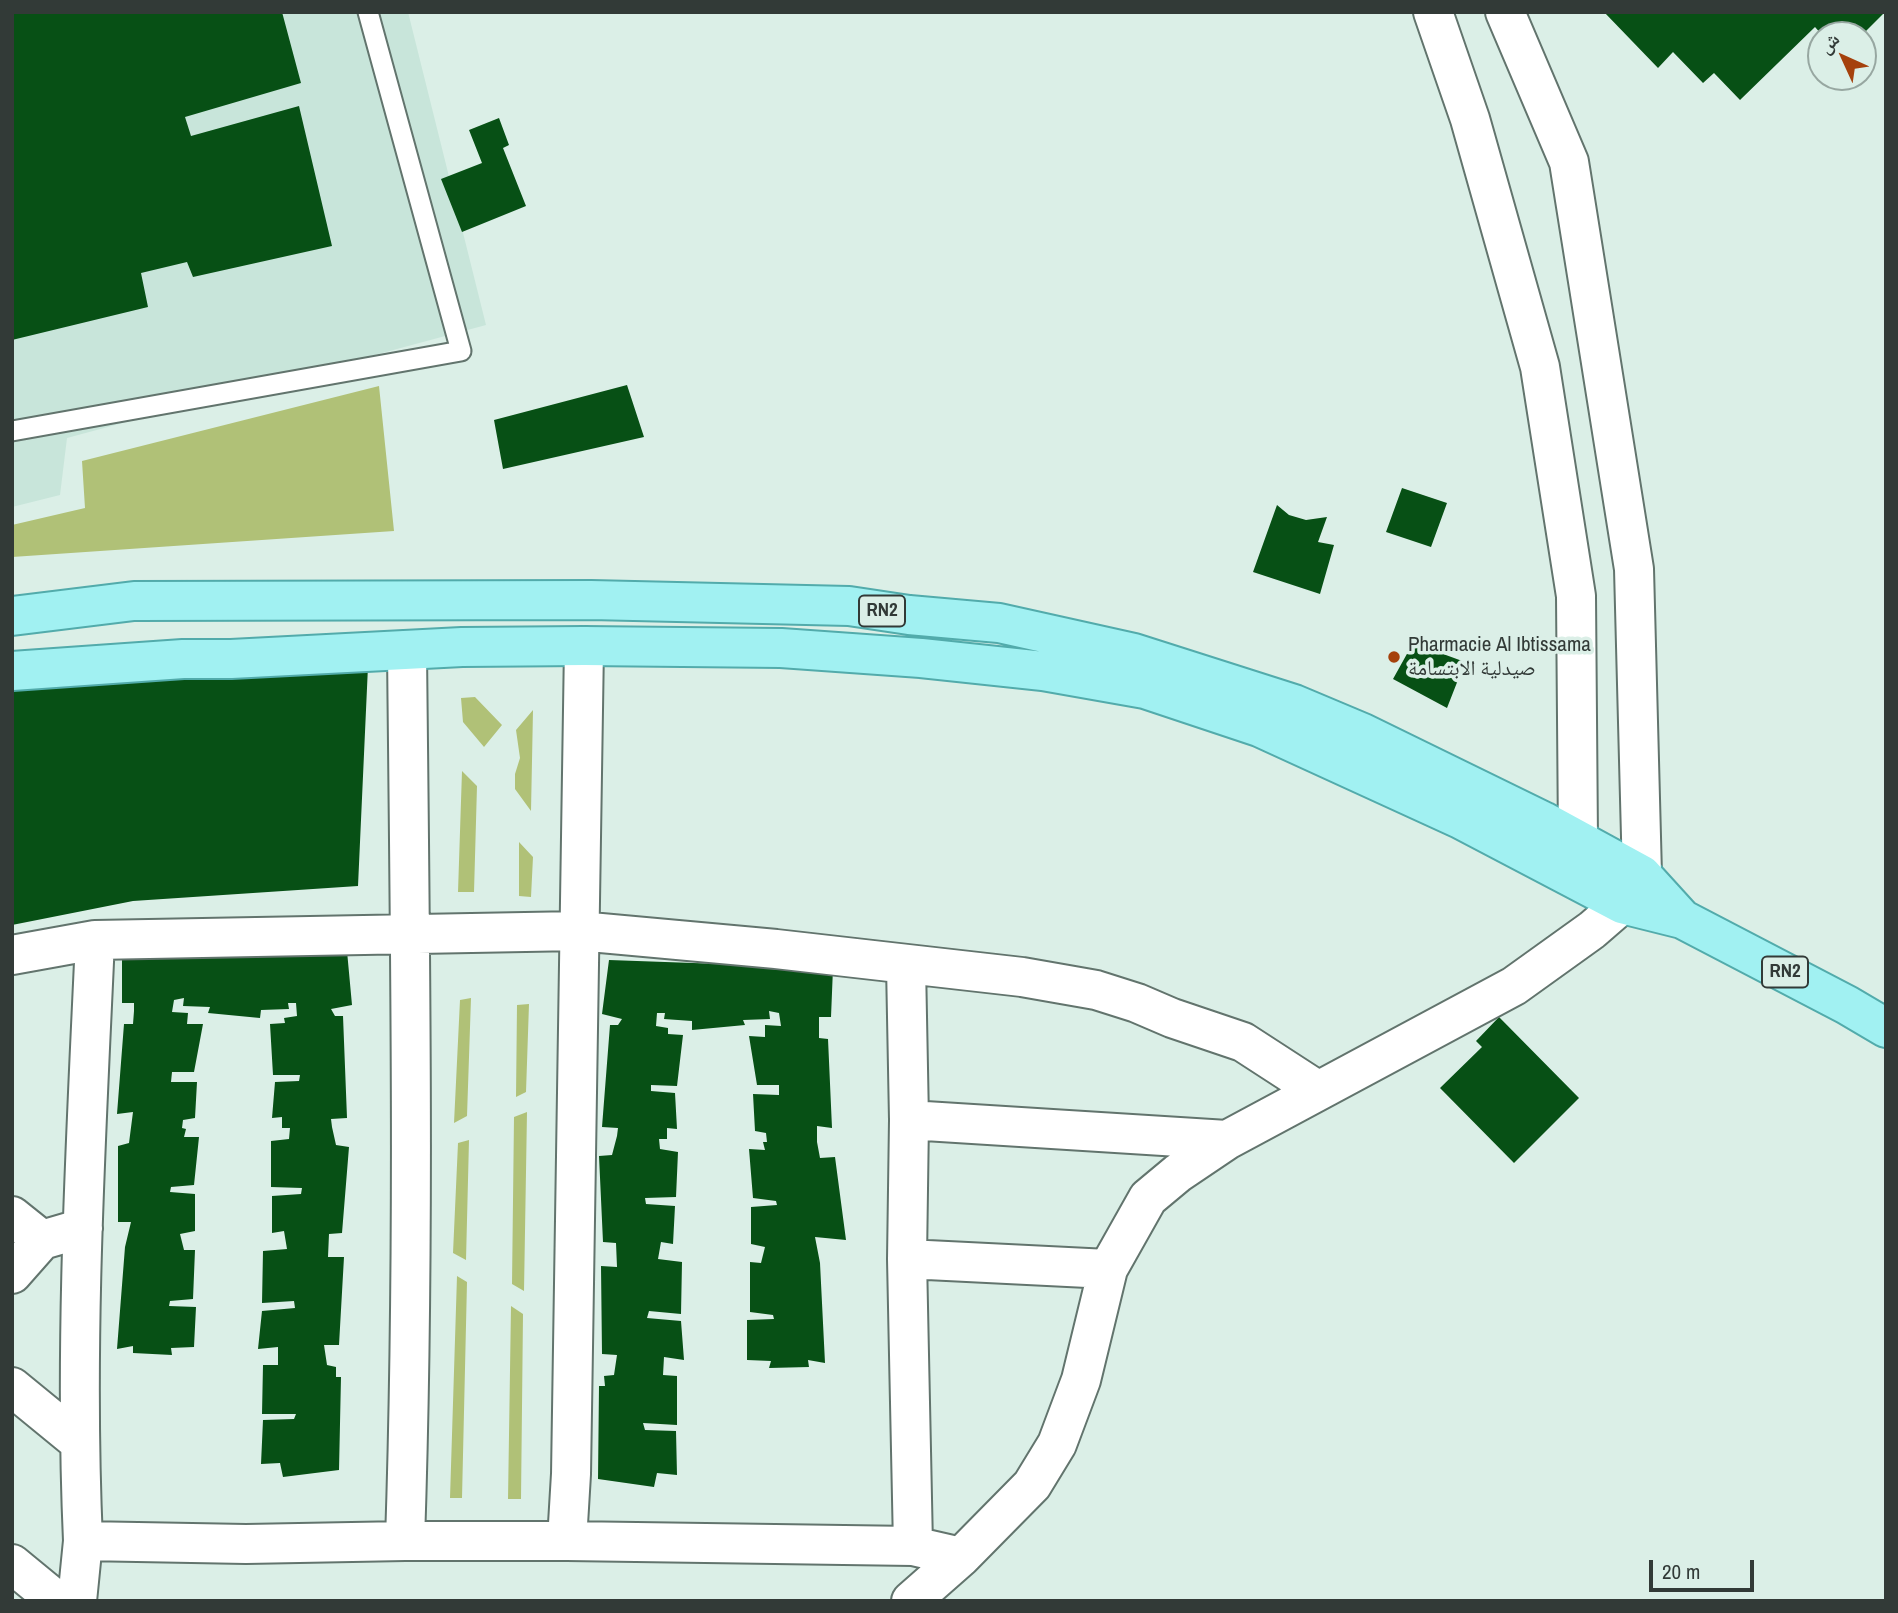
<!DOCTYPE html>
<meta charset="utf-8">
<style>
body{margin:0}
#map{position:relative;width:1898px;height:1613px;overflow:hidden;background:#dbefe7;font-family:"Archivo Narrow","Noto Naskh Arabic",sans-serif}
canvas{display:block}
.frame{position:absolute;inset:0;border:14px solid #323a37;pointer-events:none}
.north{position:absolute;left:1807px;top:21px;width:70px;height:70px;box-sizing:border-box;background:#dbefe7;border:2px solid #97a7a1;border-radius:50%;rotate:315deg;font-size:19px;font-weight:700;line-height:28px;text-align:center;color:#323a37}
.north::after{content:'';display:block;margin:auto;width:24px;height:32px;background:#a5410c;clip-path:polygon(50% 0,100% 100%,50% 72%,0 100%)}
.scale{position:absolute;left:1649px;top:1560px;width:105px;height:32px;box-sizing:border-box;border:4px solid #323a37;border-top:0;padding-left:9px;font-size:21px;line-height:24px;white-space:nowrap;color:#323a37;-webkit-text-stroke:5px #dbefe7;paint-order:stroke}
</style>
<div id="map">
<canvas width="1898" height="1613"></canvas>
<div class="frame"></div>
<div class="north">ش</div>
<div class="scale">20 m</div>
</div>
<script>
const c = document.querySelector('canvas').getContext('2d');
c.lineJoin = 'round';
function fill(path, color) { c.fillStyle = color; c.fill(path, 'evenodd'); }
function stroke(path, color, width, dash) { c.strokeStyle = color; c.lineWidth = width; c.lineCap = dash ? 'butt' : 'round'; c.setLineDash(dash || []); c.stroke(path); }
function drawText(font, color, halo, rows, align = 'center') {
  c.font = font + ' "Archivo Narrow","Noto Naskh Arabic",sans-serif'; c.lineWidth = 7; c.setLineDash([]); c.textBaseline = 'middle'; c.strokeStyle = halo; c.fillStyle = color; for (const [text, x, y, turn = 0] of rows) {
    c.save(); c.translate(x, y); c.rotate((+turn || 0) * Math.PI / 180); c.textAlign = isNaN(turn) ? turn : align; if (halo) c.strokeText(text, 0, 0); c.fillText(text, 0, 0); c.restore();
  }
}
fill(new Path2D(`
 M12 12H408L486 325 67 438 60 495 12 507Z`), '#c8e5da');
fill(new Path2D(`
 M379 386 394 531 12 557V525L85 508 82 461Z
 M475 697 502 725 484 747 463 722 461 698Z
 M533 710 531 811 515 789V774L520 758 516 730Z
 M462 771 477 786 474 892H458Z
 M519 842 533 857 531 897 519 896Z
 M471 998 467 1116 454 1123 460 1000Z
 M529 1004 526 1092 516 1097 517 1005Z
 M527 1112 524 1291 512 1284 514 1117Z
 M469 1140 466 1260 453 1253 458 1143Z
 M457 1276 467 1282 462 1498H450Z
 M511 1306 523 1314 521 1499H508Z`), '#b0c177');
fill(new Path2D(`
 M12 12H282L301 83 185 117 191 136 299 106 332 246 193 277 187 262 141 273 148 307 12 340Z
 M1604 12H1885L1862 35H1822L1815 27 1740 100 1714 73 1703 83 1673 52 1658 68Z
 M499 118 509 145 503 148 526 206 462 232 441 179 482 163 469 130Z
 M627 385 644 437 503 469 494 420Z
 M1402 488 1447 503 1431 547 1386 532Z
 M1277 505 1289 515 1306 520 1327 517 1318 542 1334 545 1320 594 1253 572Z
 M1413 643 1465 662 1447 708 1393 679Z
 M368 666 358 886 133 901 12 925V685Z
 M347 951 352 1005 331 1009 335 1016H343L347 1118 331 1119 332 1127 336 1145 349 1147 342 1233 329 1234 328 1257H344L339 1345H324L327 1365 336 1367V1377H341L339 1470 283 1477 280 1463 261 1464 263 1420 294 1419 296 1414H262L263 1365H278V1347L258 1349 262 1311 295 1308 294 1301 262 1303 263 1251 287 1249 284 1231 272 1233V1196L301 1194 302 1188 271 1187V1141L289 1139 290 1128H282V1117L272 1118 275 1082 299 1081 300 1075H273L270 1024 285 1023 284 1018 297 1016 296 1003H288L289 1009 261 1010 260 1018 208 1013 210 1007 183 1006 184 998 174 1000 172 1012 188 1013 187 1024H203L194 1072H172L171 1082H197L195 1118 183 1120 182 1128 186 1129 184 1137H199L194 1185 171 1187 170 1192 195 1194V1231L180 1234 184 1250H195L193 1299 170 1301 169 1306 196 1307 194 1347 171 1348 172 1355 133 1353V1346L117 1349 125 1247 131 1222H118V1146L129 1143 133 1112 117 1114 124 1024H133L134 1011V1003H122V953Z
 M609 960 833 968 831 1017H819V1038L828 1039 832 1128 817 1126V1142L820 1158 835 1157 846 1240 815 1237 820 1263 825 1363 808 1360 809 1367 769 1368 771 1361 747 1360V1320L774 1319 773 1315 750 1312V1262L761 1263 765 1247 751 1244V1207L777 1205 776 1201 753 1198 749 1149 765 1150 763 1142H767L766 1133 755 1131 753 1094 779 1095V1085H757L749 1036 765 1037V1025L781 1026 779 1013 769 1011 770 1019 743 1020 745 1025 692 1030V1021L664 1019 665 1013H657L656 1026 668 1028V1034L683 1035 677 1086 651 1085V1091L675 1093 677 1129 667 1128V1139H659L660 1149 678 1152 676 1197 645 1198 646 1204 675 1206 673 1244 661 1242 658 1259 682 1262 681 1314 649 1311 647 1318 681 1321 684 1360 664 1357 663 1375 677 1376V1425L643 1423 645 1430 676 1431 677 1475 657 1473 654 1487 598 1479 599 1386H605L604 1376 614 1375 617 1355 602 1354 601 1266 617 1267 616 1243 603 1242 599 1156 612 1155 617 1136 618 1128 602 1127 610 1025H618L622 1019 602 1014Z
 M1499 1017 1579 1098 1514 1163 1440 1088 1482 1047 1476 1041Z`), '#075015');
const service = new Path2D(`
 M12 431 461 351 368 12`);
const minor = new Path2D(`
 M1433 12 1470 119 1540 367 1576 596 1578 840
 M584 646 571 1474 567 1541 913 1546 961 1557
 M12 955 95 940 579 931 776 949 1022 977 1096 990 1137 1003 1172 1018 1243 1042 1317 1090
 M906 965 909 1120 907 1259 913 1546
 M909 1120 1227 1140
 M12 1216 42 1240
 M907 1259 1108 1269
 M12 1274 42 1240 83 1228
 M12 1387 78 1441
 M83 1541C74 1341 86 1140 95 940
 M405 1541H567
 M12 1564 57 1601
 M77 1601 83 1541 246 1544 405 1541C415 1244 410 947 407 650
 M911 1601 961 1557 1032 1485 1057 1444 1081 1380 1108 1269 1148 1198 1178 1173 1227 1140 1514 986 1592 930 1622 904 1642 875 1634 569 1569 162 1505 12`);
const primary = new Path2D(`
 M12 616 134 601 591 600 849 606 909 615 999 623 1134 653 1294 704 1363 733 1543 821 1642 875 1682 919
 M12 671 183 659H231L462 647 584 646 781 648 921 658 1043 671 1145 689 1259 727 1460 819 1622 904 1682 919 1847 1005 1886 1028`);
stroke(service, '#62746d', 23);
stroke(minor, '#62746d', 42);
stroke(primary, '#52abab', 42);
stroke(service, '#fff', 19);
stroke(minor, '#fff', 38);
stroke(primary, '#a1f1f2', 38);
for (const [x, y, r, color] of [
 [1394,657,7,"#a5410c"]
]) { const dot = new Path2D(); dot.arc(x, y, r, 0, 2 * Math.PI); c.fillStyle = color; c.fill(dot); stroke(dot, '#dbefe7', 2.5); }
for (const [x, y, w] of [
 [882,611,46],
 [1785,972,46]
]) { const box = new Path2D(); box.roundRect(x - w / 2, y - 15.5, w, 31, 5); c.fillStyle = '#dbefe7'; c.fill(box); stroke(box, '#323a37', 2); }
drawText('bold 19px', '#323a37', null, [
 ["RN2",882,611],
 ["RN2",1785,972]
]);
drawText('21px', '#323a37', '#dbefe7', [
 ["Pharmacie Al Ibtissama",1408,645],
 ["صيدلية الابتسامة",1408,669]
], 'left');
</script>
